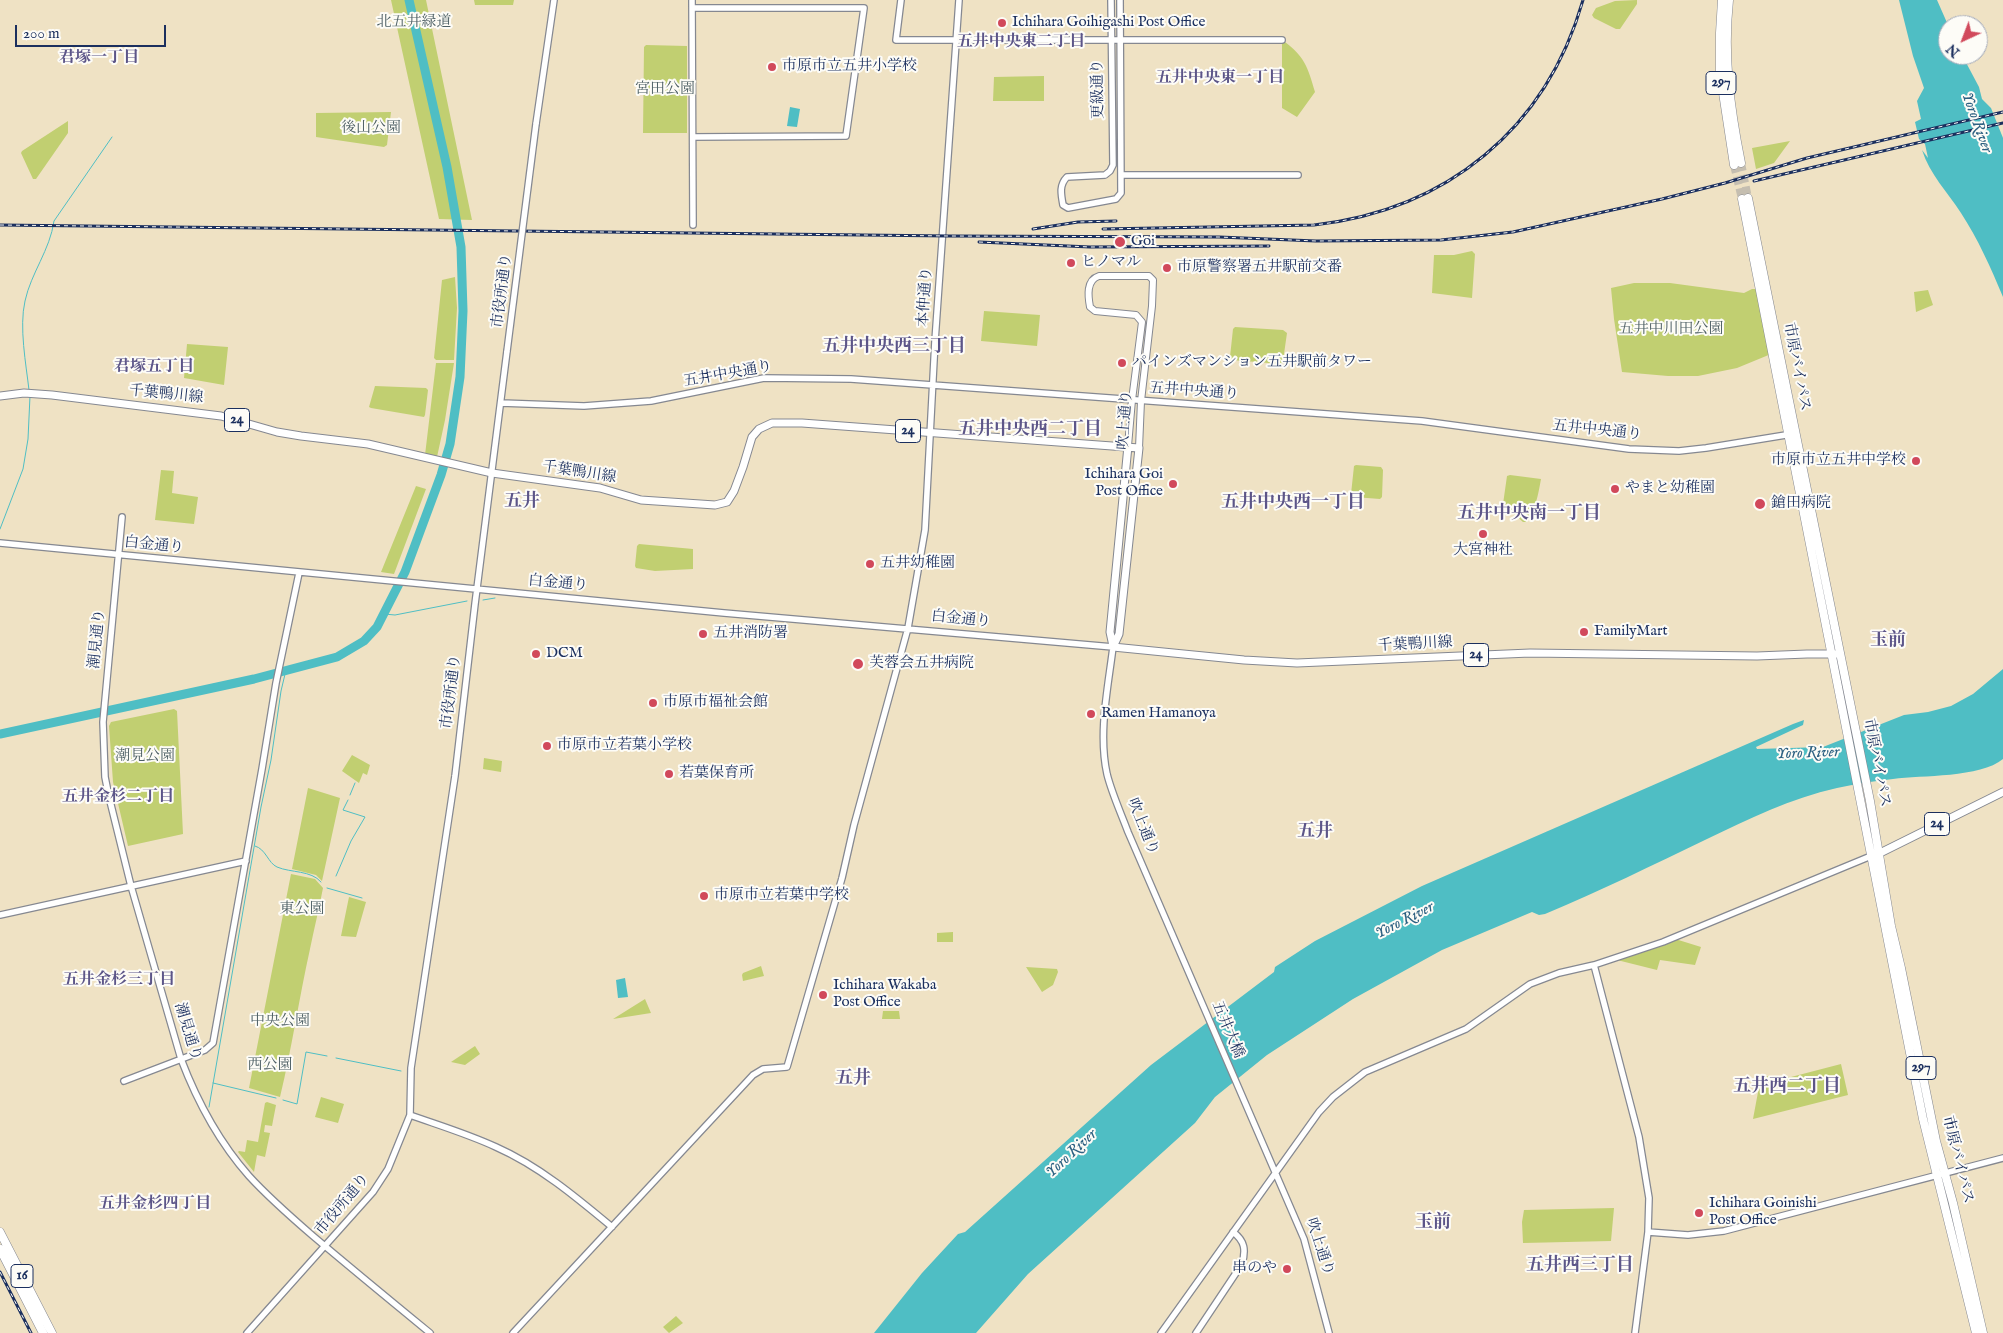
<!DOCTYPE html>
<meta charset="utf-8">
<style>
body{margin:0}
#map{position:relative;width:2003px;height:1333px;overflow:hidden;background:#efe2c4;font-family:"IM FELL English",serif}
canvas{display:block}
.north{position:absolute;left:1938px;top:15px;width:50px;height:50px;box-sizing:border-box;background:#fdfcf7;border:1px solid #a3aaba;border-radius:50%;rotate:223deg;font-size:14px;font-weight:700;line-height:20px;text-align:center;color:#1b2f5e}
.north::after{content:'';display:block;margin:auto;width:18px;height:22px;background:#d1495b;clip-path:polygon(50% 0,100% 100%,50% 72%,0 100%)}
.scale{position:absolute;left:15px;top:25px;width:151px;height:22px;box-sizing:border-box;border:2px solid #1b2f5e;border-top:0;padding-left:6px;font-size:15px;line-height:18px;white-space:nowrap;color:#1b2f5e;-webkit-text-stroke:4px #fdfcf7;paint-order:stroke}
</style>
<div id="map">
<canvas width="2003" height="1333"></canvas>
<div class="north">N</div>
<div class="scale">200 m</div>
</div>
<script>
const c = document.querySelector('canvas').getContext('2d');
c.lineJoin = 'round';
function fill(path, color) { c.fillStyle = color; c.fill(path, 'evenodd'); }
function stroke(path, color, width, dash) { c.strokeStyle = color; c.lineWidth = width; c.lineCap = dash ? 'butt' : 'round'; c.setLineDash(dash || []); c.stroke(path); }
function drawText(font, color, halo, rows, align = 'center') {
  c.font = font + ' "IM FELL English","Noto Serif JP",serif'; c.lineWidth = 4; c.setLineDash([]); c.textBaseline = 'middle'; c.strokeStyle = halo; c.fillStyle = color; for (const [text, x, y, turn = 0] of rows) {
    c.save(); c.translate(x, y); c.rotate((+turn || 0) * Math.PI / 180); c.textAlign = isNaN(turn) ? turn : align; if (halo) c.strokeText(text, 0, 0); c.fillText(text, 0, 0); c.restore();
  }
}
fill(new Path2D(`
 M391 0H426L472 220 439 219Z
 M474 0H514L513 5H475Z
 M1637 0V4L1620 29H1616L1594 18 1592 15 1596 8 1615 1Z
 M1282 40C1304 55 1308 67 1315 92L1297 117 1282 108Z
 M646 45 687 46V133H643L644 47Z
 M1044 76V101H993L994 77Z
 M391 112 387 145 384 147 316 137V113Z
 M68 121V133L36 179H33L21 153 22 151Z
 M1790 141 1774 163 1756 169 1752 148Z
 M1472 251 1475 254 1472 298 1432 293 1434 255H1454Z
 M455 277 457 308 454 360H436L434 358 442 280Z
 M1634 283H1670L1744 293 1752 289H1759L1771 354 1737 368 1698 376H1668L1622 372 1614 319 1611 288Z
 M1928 290 1933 305 1916 312 1914 292Z
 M984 311 1040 315 1037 346 981 341Z
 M1235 327 1283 330 1287 333 1283 361 1281 364 1232 360 1230 357 1233 329Z
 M187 344 228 347 224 385 184 378Z
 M436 363H454L445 420 437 457 425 455Z
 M375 386 426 388 428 390 425 415 424 417 371 408 369 407Z
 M1356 465 1381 467 1383 470 1382 497 1380 499 1354 497 1351 494 1354 466Z
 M161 470 174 471 172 493 198 497 194 524 155 520Z
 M1510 475 1541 479C1538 495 1536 509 1526 522H1523L1503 504 1507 476Z
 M416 486 426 489 394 574 381 572Z
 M639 544 693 549V569L655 571 636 568 635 566 637 546Z
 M174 709 177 711 183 834 128 846 113 782 109 726 111 722Z
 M352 755 370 765 367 775 363 773 359 783 342 771Z
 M484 758 502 761 501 772 483 769Z
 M308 788 340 798 322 881 316 875 292 869Z
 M291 874 315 879 323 888C319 909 314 929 310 949 299 998 292 1048 280 1097L249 1088Z
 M349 897 366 902 356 937 341 936Z
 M953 932V942H937V933Z
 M1672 938 1701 947 1695 965 1660 960 1657 970 1613 959Z
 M761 966 764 976 743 981 742 975 743 973Z
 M1026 967 1057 969 1058 972 1053 985 1042 992Z
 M645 999 651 1013 613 1019Z
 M883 1011H899L900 1019H882Z
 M475 1046 480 1054 465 1065 451 1062Z
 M1841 1064 1848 1095 1753 1119 1761 1076 1791 1077Z
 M321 1097 344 1104 338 1123 315 1117Z
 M267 1102 276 1105 272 1126 265 1125 264 1132 270 1133 265 1157 257 1155 254 1172 238 1152 239 1151 245 1152 247 1140 258 1142 265 1103Z
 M1614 1208 1611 1241 1523 1243 1522 1222 1524 1210Z
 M676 1316 683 1323 669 1333 663 1327Z`), '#c1cf71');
fill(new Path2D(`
 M1899 0H1937L1948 25V55H1962L1979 87 1982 99 1991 108 2003 138V297C1991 268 1978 239 1961 213 1947 191 1930 175 1922 150L1928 158 1925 144 1919 139 1915 122 1921 119 1917 101 1924 88 1913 56Z
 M790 107 800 109 797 127 787 126Z
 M2003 669V759C1980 778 1922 775 1893 779 1874 781 1855 784 1837 788 1791 798 1749 819 1707 839 1653 865 1600 891 1545 914L1539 915 1532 912 1442 950 1353 999 1267 1055 1215 1097 1195 1123 1028 1274 976 1333H874L922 1273 958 1234 965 1232 1151 1065 1274 972 1275 967 1315 941 1422 886 1793 724 1804 720 1803 725 1756 747 1757 749 1823 747 1904 715 1928 712 1951 706 1973 694Z
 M625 978 628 997 618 998 616 980Z`), '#4fbec4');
stroke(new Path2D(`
 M29 390C26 364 19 327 25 301 31 273 50 250 54 221L112 137
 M0 529 23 469 28 439 30 396
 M530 585 544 578
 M483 600 495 598
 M384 614 395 615 467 601
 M350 795 355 783
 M255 846C266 849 268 863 277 867 291 873 311 870 321 882
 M336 876 351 841 365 817 343 810 348 800
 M327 888 362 898
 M336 1058 401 1071
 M213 1083 276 1098
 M283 1100 297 1104 306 1052 327 1056
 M209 1107 261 807 271 760 281 691 286 670`), '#4fbec4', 1);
stroke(new Path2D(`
 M0 734 254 679 337 657 364 641 377 627 405 572 441 475 450 444 460 377 463 311 461 247 447 167 409 0`), '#4fbec4', 9);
stroke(new Path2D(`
 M1741 163 1748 198
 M1734 165 1742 199`), '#c5beb0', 8, [8, 4]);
const tertiary = new Path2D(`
 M692 0 693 225
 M901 0 896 40H1282
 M1111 0 1113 165 1110 171 1105 175 1067 177C1059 185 1061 194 1063 205L1068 208 1116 199 1121 193 1120 0
 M692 8H864L846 136 693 137
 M536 124 554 0
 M1121 175H1298
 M501 403 584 406 651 401 764 378 851 379 1422 421 1629 449 1679 451 1706 448 1792 434
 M122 517 103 722 105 777 109 797 131 886 181 1059C197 1101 219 1142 249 1176 269 1198 291 1217 313 1236 352 1269 391 1301 430 1333
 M0 543 724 613 1113 647C1108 688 1098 733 1107 774 1112 794 1121 813 1128 832L1304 1239 1329 1333
 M0 915 246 861
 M1594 965 1639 1137 1649 1198 1648 1232 1635 1333
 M124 1081 205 1050 213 1043 262 769 276 683 299 573
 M410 1115C438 1125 468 1134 496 1147 539 1166 576 1197 612 1227
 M1648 1232 1688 1235 1724 1231 2003 1158
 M247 1333 373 1192 388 1169 410 1115 411 1068 455 776 475 604 507 351
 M513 1333 753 1075 763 1069 787 1067 842 878 854 825 908 628 925 530 935 341 959 0
 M1161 1333 1319 1112 1333 1097 1365 1072 1466 1029 1530 984 1559 973 1594 965 1663 942 1871 856
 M1196 1333 1242 1264C1246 1250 1245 1241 1233 1232`);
const secondary = new Path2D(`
 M1128 446 1132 400 1142 322 1136 315 1095 311 1090 307C1088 296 1086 280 1099 276H1149L1153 280 1152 306 1141 401 1139 448`);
const primary = new Path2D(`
 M0 396 24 393 52 395 221 416 277 432 301 436 368 444 492 473 600 488 641 500 715 505 727 502 734 491 743 467 752 437 759 429 772 423H802L1139 448 1119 634 1113 647
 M1113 646 1110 632 1128 446
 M1113 647 1244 660 1297 663 1530 653 1757 656 1807 654H1837
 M1876 855 2003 792`);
const trunk = new Path2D(`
 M1722 0 1720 33V73L1734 165
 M1729 0C1723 56 1730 108 1741 163
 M1748 198 1870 801 1891 926 1901 968 1936 1141 1953 1203 1983 1333
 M1742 199 1923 1119 1976 1333
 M0 1232 52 1333
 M0 1249 43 1333`);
stroke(tertiary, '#858891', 8);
stroke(secondary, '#858891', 8);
stroke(primary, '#858891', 9);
stroke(trunk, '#858891', 9);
stroke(tertiary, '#fff', 5.5);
stroke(secondary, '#fff', 6);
stroke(primary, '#fff', 7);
stroke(trunk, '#fff', 8);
const rail = new Path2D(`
 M1754 181 2003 123
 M0 225 949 236 1219 237 1316 241 1441 240 1513 232 1662 199 1725 183 1807 158 2003 112
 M1033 229 1078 222 1116 221
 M1103 229 1314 225C1447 210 1546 129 1583 0
 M979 242 1090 247 1269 246
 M0 1272 31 1333`);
stroke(rail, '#1b2f5e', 3);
stroke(rail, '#fdfcf7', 1, [4]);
const tertiaryBridge = new Path2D(`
 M507 351 536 124`);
stroke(tertiaryBridge, '#858891', 8, []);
stroke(tertiaryBridge, '#fff', 5.5);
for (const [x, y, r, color] of [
 [1002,23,5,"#d1495b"],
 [772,67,5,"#d1495b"],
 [1120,242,6,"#d1495b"],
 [1071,263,5,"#d1495b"],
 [1167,268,5,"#d1495b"],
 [1122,363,5,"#d1495b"],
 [1916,461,5,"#d1495b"],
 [1173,484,5,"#d1495b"],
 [1615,489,5,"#d1495b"],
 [1760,504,6,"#d1495b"],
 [1483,534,5,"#d1495b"],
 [870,564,5,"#d1495b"],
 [1584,632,5,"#d1495b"],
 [703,634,5,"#d1495b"],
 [536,654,5,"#d1495b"],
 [858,664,6,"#d1495b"],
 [653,703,5,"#d1495b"],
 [1091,714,5,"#d1495b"],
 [547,746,5,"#d1495b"],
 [669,774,5,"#d1495b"],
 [704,896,5,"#d1495b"],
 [823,995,5,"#d1495b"],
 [1699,1213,5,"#d1495b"],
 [1287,1269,5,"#d1495b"]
]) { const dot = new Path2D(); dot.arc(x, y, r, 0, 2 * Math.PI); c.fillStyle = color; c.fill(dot); stroke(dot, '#fdfcf7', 2); }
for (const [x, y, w] of [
 [1721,83,30],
 [237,420,25],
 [908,431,25],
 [1476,655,25],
 [1937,824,25],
 [1921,1068,30],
 [22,1276,22]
]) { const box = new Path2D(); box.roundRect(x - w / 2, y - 11.5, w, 23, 4); c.fillStyle = '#fdfcf7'; c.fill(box); stroke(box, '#1b2f5e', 1); }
drawText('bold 14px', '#1b2f5e', null, [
 ["297",1721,83],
 ["24",237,420],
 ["24",908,431],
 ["24",1476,655],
 ["24",1937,824],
 ["297",1921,1068],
 ["16",22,1276]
]);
drawText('15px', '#4d5f64', '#fdfcf7', [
 ["北五井緑道",414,23],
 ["宮田公園",665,90],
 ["後山公園",371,129],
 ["五井中川田公園",1671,330],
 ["潮見公園",145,757],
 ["東公園",302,910],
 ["中央公園",280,1022],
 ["西公園",270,1066]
]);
drawText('15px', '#1b2f5e', '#fdfcf7', [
 ["Ichihara Goihigashi Post Office",1012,23],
 ["市原市立五井小学校",782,67],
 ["Goi",1131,242],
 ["ヒノマル",1081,263],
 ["市原警察署五井駅前交番",1177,268],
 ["パインズマンション五井駅前タワー",1132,363],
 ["市原市立五井中学校",1906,461,"right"],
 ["Ichihara Goi",1163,475,"right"],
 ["Post Office",1163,492,"right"],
 ["やまと幼稚園",1625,489],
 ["鎗田病院",1771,504],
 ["大宮神社",1483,551,"center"],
 ["五井幼稚園",880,564],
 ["FamilyMart",1594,632],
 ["五井消防署",713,634],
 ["DCM",546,654],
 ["芙蓉会五井病院",869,664],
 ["市原市福祉会館",663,703],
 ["Ramen Hamanoya",1101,714],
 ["市原市立若葉小学校",557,746],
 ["若葉保育所",679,774],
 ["市原市立若葉中学校",714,896],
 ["Ichihara Wakaba",833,986],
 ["Post Office",833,1003],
 ["Ichihara Goinishi",1709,1204],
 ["Post Office",1709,1221],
 ["串のや",1277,1269,"right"]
], 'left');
drawText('15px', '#1b2f5e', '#fdfcf7', [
 ["更級通り",1099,89,-91],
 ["市役所通り",503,291,-83],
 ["本仲通り",926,297,-86],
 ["市原バイパス",1796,367,79],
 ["五井中央通り",728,375,-10],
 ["五井中央通り",1194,392,4],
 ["千葉鴨川線",166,395,6],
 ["吹上通り",1126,420,-86],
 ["五井中央通り",1597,431,6],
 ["千葉鴨川線",579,473,9],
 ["白金通り",154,546,6],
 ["白金通り",558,584,5],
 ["白金通り",961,620,6],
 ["潮見通り",98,639,-84],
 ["千葉鴨川線",1415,645,-3],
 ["市役所通り",452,692,-83],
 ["市原バイパス",1876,763,79],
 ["吹上通り",1142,827,68],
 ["五井大橋",1227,1030,67],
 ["潮見通り",187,1032,73],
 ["市原バイパス",1957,1160,76],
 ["市役所通り",343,1205,-50],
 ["吹上通り",1319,1247,72]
]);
drawText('bold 16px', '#5c5588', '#fdfcf7', [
 ["五井中央東二丁目",1021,43],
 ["君塚一丁目",99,59],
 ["五井中央東一丁目",1220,79],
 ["君塚五丁目",154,368],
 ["五井金杉二丁目",118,798],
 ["五井金杉三丁目",119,981],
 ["五井金杉四丁目",155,1205]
]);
drawText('italic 16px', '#2d6182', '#fdfcf7', [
 ["Yoro River",1976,123,70],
 ["Yoro River",1808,754,-2],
 ["Yoro River",1405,921,-27],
 ["Yoro River",1072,1154,-43]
]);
drawText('bold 18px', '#5c5588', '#fdfcf7', [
 ["五井中央西三丁目",894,347],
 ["五井中央西二丁目",1030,430],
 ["五井",522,502],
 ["五井中央西一丁目",1293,503],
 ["五井中央南一丁目",1529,514],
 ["玉前",1888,641],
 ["五井",1315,832],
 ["五井",853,1079],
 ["五井西二丁目",1787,1087],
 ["玉前",1433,1223],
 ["五井西三丁目",1580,1266]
]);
</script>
